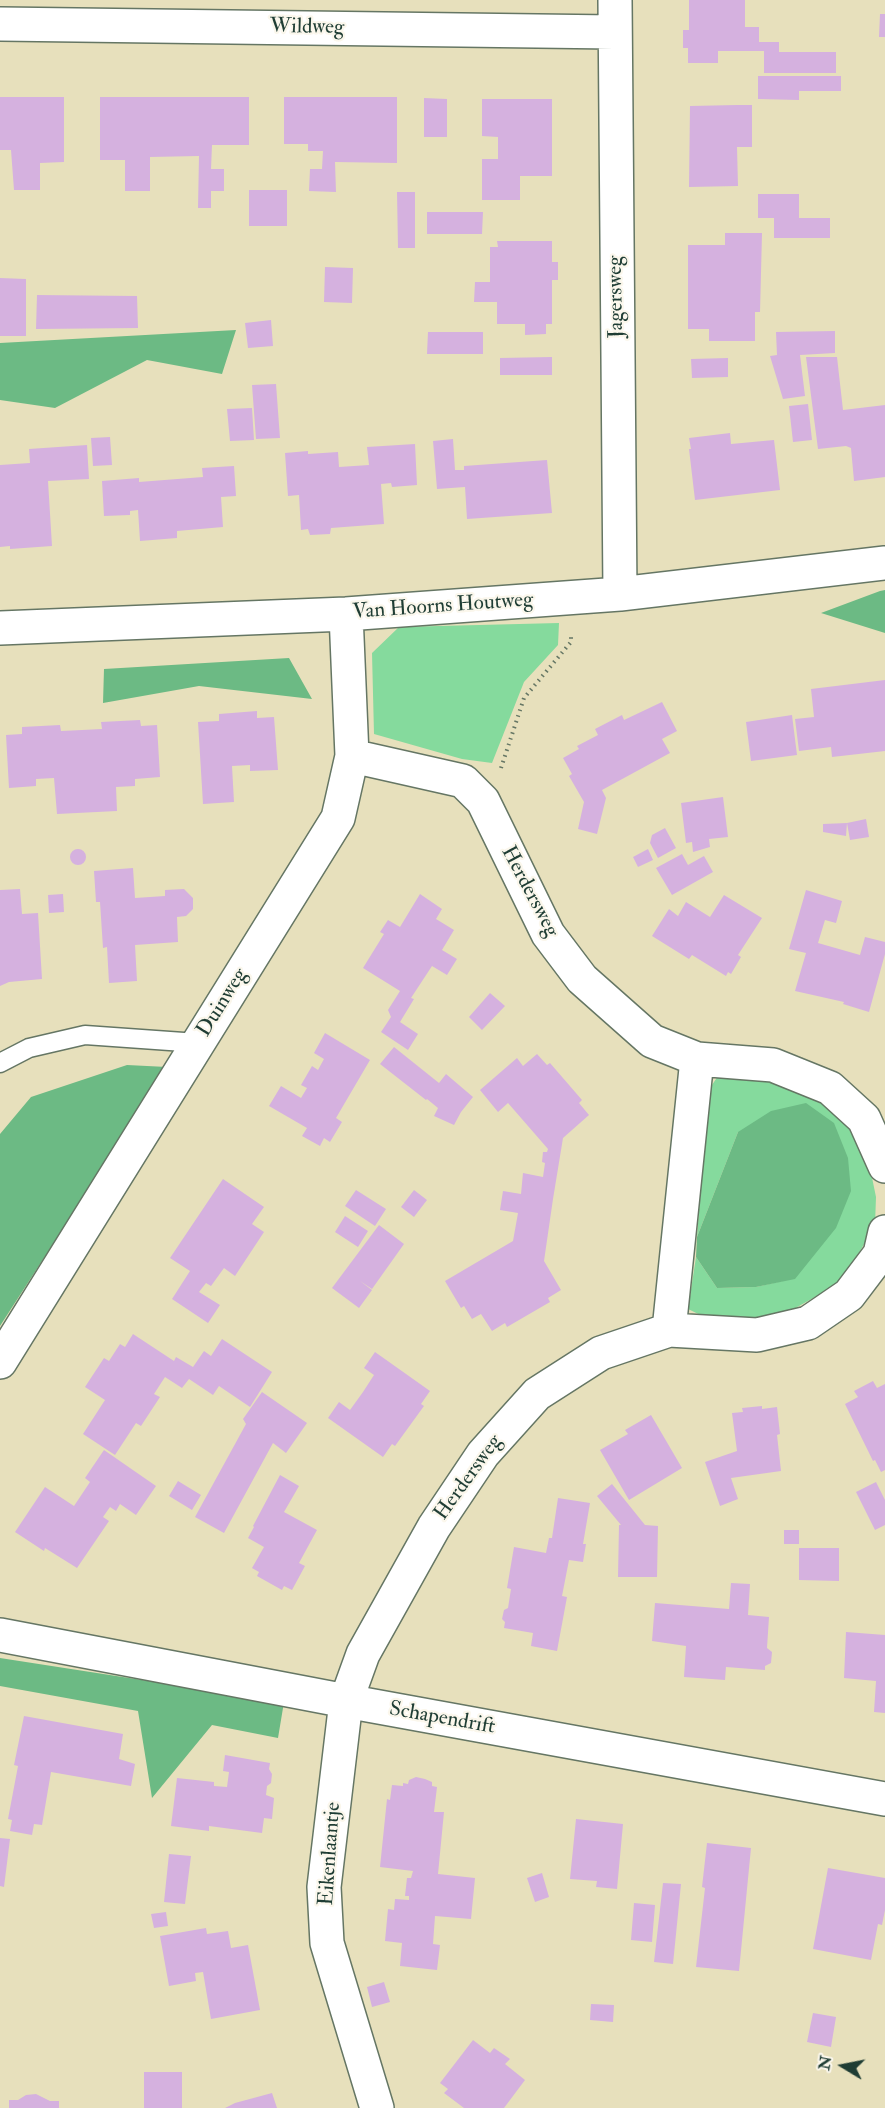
<!DOCTYPE html>
<style>
body{margin:0}
#map{position:relative;width:885px;height:2108px;overflow:hidden;background:#e7e0bc;font-family:"IM FELL Double Pica",serif}
canvas{display:block}
.north{position:absolute;left:813px;top:2036px;width:60px;height:60px;-webkit-text-stroke:4px #fbf7ec;paint-order:stroke;rotate:280deg;font-size:16px;font-weight:700;line-height:24px;text-align:center;color:#1f3d34}
.north::after{content:'';display:block;margin:auto;width:21px;height:27px;background:#1f3d34;clip-path:polygon(50% 0,100% 100%,50% 72%,0 100%)}
</style>
<div id="map">
<canvas width="885" height="2108"></canvas>
<div class="north">N</div>
</div>
<script>
const c = document.querySelector('canvas').getContext('2d');
c.lineJoin = 'round';
function fill(path, color) { c.fillStyle = color; c.fill(path, 'evenodd'); }
function stroke(path, color, width, dash) { c.strokeStyle = color; c.lineWidth = width; c.lineCap = dash ? 'butt' : 'round'; c.setLineDash(dash || []); c.stroke(path); }
function drawText(font, color, halo, rows, align = 'center') {
  c.font = font + ' "IM FELL Double Pica",serif'; c.lineWidth = 4.5; c.setLineDash([]); c.textBaseline = 'middle'; c.strokeStyle = halo; c.fillStyle = color; for (const [text, x, y, turn = 0] of rows) {
    c.save(); c.translate(x, y); c.rotate((+turn || 0) * Math.PI / 180); c.textAlign = isNaN(turn) ? turn : align; if (halo) c.strokeText(text, 0, 0); c.fillText(text, 0, 0); c.restore();
  }
}
fill(new Path2D(`
 M559 623 558 645 524 682 492 763 462 759 374 734 372 653 399 627Z
 M718 1076 784 1082 808 1092 846 1119 867 1153 876 1197 875 1225 843 1281 778 1318 715 1322 688 1309 696 1257 717 1288 756 1287 795 1278 738 1132 697 1237 708 1091Z`), '#85da9d');
fill(new Path2D(`
 M236 330 222 374 147 360 55 408 0 400V343Z
 M885 590V633L821 613 880 591Z
 M289 658 312 699 199 686 103 703 104 669Z
 M127 1065 167 1067 0 1326V1134L31 1097Z
 M806 1103 834 1123 848 1158 851 1191 836 1228 795 1279 756 1287 717 1288 696 1257 697 1237 738 1132 771 1111Z
 M0 1658 284 1702 278 1738 212 1725 152 1798 138 1711 0 1686Z`), '#6cba84');
fill(new Path2D(`
 M689 0H745V27H759V42H779V52H836V73H764V51H718V63H688V48H683V30H689Z
 M880 14H885V37H879Z
 M758 76H841V91H799V100L758 99Z
 M0 97H64V162L40 163V190H14L11 150H0Z
 M100 97H249V145H212L211 169H224V191H211V208H198L199 156 150 157V191H125V160H100Z
 M284 97H397V163L335 162 336 192 309 191 310 169H322L323 151H308V144H284Z
 M424 98 447 99V137H424Z
 M482 99H552V176H520V200H482V159H498V137L482 136Z
 M737 105H752V147H737L738 186 689 187 690 106Z
 M249 190H287V226H249Z
 M397 192H415V248H398Z
 M758 194H799V218H830V238H774V218H758Z
 M427 212H483L482 234H427Z
 M725 233H762L760 312H755V341H709V329H688V245H725Z
 M497 241H552V262H558V280H552V324H546V334L525 335V324H497V302H474L475 282H490V247H498Z
 M325 267 353 268 352 303 324 302Z
 M0 278 26 279V336H0Z
 M37 295 137 296 138 328 36 329Z
 M271 320 273 346 248 348 245 323Z
 M835 331V353L800 355 805 396 783 399 770 356 777 355 776 332Z
 M428 332H483V354H427Z
 M552 357V375H500V358Z
 M806 357H837L843 410 885 405V477L854 481 851 448 846 446 818 449Z
 M728 358V377L692 378 691 359Z
 M276 384 280 438 256 439 252 385Z
 M808 404 812 440 793 442 789 406Z
 M252 408 254 440 230 441 227 409Z
 M730 433 731 444 774 440 780 490 695 500 689 449H691L689 438Z
 M110 437 112 465 93 466 91 438Z
 M453 439 455 470H464V466L547 460 552 513 467 519 465 487 437 489 433 441Z
 M415 444 417 485 392 487 391 483 381 484 384 524 331 528 330 534 310 535 308 529 301 530 299 495 288 496 285 453 308 451V454L338 452 339 467 369 465 367 447Z
 M87 445 89 479 48 481 52 546 10 549V546L0 547V465L30 463 29 449Z
 M234 466 236 496 221 497 223 527 177 531V538L140 541 138 510 130 511V515L104 516 102 481 139 478V482L203 477 202 468Z
 M885 680V751L832 757 831 747 799 751 795 719 814 717 811 689Z
 M662 702 677 731 662 739 670 753 602 790 606 798 597 834 578 829 584 802 569 776 572 774 563 758 579 749 577 746 598 735 595 729 622 715 624 720Z
 M257 711V718L274 717 278 770 250 771V765L232 766 234 802 203 804 198 722 219 721V714Z
 M792 715 797 755 751 761 746 722Z
 M140 720 141 726 157 725 160 777 135 779V786L116 787 117 811 57 814 54 778 36 779V786L9 788 6 735 22 734V727L60 725 61 731 82 730 102 729 101 722Z
 M723 797 728 837 709 839 710 847 693 852 692 842 686 843 681 803Z
 M866 819 869 837 850 840 847 823 846 836 823 832V824L847 823Z
 M665 828 676 848 658 858 650 843 652 835Z
 M648 849 653 860 638 867 633 857Z
 M70 857a8 8 0 1 1 16 0a8 8 0 1 1-16 0Z
 M682 854 688 865 704 856 713 872 672 895 656 868Z
 M133 868 135 898 165 896V890L184 889 193 898V909L186 916 177 917 178 942 135 945 137 981 109 983 107 947 103 948 100 902H96L94 871Z
 M20 889 22 914 38 913 42 979 9 982 0 986V890Z
 M806 890 842 901 836 923 825 920 818 943 860 955 865 937 885 942V954L869 1012 843 1004 844 1002 795 991 806 953 789 949Z
 M63 894 64 912 49 913 48 895Z
 M420 894 442 909 436 919 454 930 442 950 457 959 447 975 432 966 411 998 414 999 400 1022 418 1034 408 1050 381 1032 391 1017 388 1010 400 991 363 968 384 934 380 932 388 920 400 927Z
 M724 895 762 918 738 955 741 957 731 974 728 972 726 976 692 955 689 959 652 936 669 909 678 916 686 902 710 917Z
 M490 993 505 1006 482 1030 469 1017Z
 M325 1033 370 1060 336 1118 342 1122 330 1142 324 1138 320 1146 302 1136 307 1128 269 1106 281 1086 301 1098 307 1088 301 1085 312 1066 318 1070 324 1059 314 1053Z
 M394 1047 439 1083 446 1074 473 1097 461 1112 454 1125 434 1116 438 1108 427 1099 426 1100 380 1064Z
 M537 1054 547 1065 550 1063 582 1100 579 1103 589 1115 563 1138 553 1199 544 1261 561 1290 548 1298 550 1302 507 1327 505 1323 492 1331 481 1314 472 1319 464 1306 461 1308 445 1281 513 1241 518 1213 500 1210 503 1191 521 1194 523 1173 543 1177 545 1163 542 1162 543 1152H547L548 1149 508 1103 498 1112 480 1090 517 1058 523 1066Z
 M223 1179 264 1207 252 1224 264 1232 235 1276 224 1268 211 1286 206 1283 199 1292 220 1305 208 1323 172 1299 190 1271 170 1258Z
 M356 1190 386 1209 375 1226 345 1206Z
 M414 1190 427 1200 414 1217 401 1207Z
 M345 1216 368 1231 358 1247 335 1232Z
 M379 1225 404 1244 372 1289 360 1281 372 1290 359 1308 332 1288Z
 M133 1334 174 1361 176 1357 193 1367 204 1351 211 1356 222 1339 272 1372 250 1407 219 1386 213 1395 189 1379 182 1388 165 1377 154 1394 160 1397 141 1426 136 1423 115 1455 83 1434 105 1400 85 1387 104 1358 109 1361 120 1344 125 1347Z
 M375 1352 430 1391 421 1404 424 1406 395 1446 392 1444 383 1457 328 1418 339 1402 350 1410 363 1392 374 1375 364 1368Z
 M873 1381 877 1388 885 1384V1470L881 1472 875 1460 873 1461 845 1404 858 1397 854 1391Z
 M262 1392 307 1423 286 1453 273 1443 224 1533 195 1517 246 1424 243 1419Z
 M762 1406V1409L777 1407 780 1434 777 1435 781 1471 731 1478 738 1499 720 1506 705 1462 737 1451 732 1413 743 1412 742 1408Z
 M651 1415 682 1468 629 1500 600 1450 628 1434 625 1430Z
 M104 1450 156 1486 136 1515 120 1504 116 1511 110 1507 103 1517 109 1521 77 1568 45 1548 44 1551 15 1532 45 1487 74 1506 90 1482 85 1478Z
 M280 1475 299 1486 284 1512 317 1530 299 1563 305 1566 292 1590 284 1586 282 1590 257 1576 259 1572 252 1568 264 1547 248 1538 254 1527 253 1526Z
 M178 1481 201 1495 192 1510 169 1496Z
 M876 1482 885 1500V1525L875 1530 856 1492Z
 M612 1484 645 1525 658 1526 657 1577H618L619 1525H621L597 1496Z
 M558 1498 590 1503 583 1544H586L583 1562 569 1560 562 1596 567 1597 557 1651 531 1646 533 1633 504 1628 505 1622 502 1619 504 1610 508 1608 511 1589 507 1588 514 1547 546 1553 549 1538H552Z
 M784 1530H799V1544H784Z
 M799 1548H839V1581L799 1580Z
 M731 1583 750 1584 748 1615 769 1617 767 1648 772 1652 771 1663 765 1666V1670L726 1667 725 1680 684 1677 686 1646 652 1641 655 1603 729 1609Z
 M846 1632 885 1635V1713L874 1712 876 1681 844 1678Z
 M24 1716 123 1734 119 1759 135 1764 131 1786 51 1772 42 1825 34 1824 32 1835 10 1831 12 1820 8 1819 18 1766 14 1765Z
 M225 1755 270 1763 269 1769 272 1774 271 1783 267 1786 266 1795 274 1798 272 1819 264 1818 262 1833 209 1826V1831L171 1826 177 1778 214 1782V1786L227 1787 229 1772 223 1771Z
 M416 1777 425 1779 432 1782V1786L437 1787 434 1812H444L438 1874 475 1878 471 1919 435 1916 433 1944 440 1945 437 1970 400 1966 402 1943 385 1941 388 1909 394 1910 395 1899 409 1900V1896H405L407 1878H411L413 1871 380 1867 387 1799 390 1800 392 1785 403 1786V1783L408 1784 409 1780Z
 M576 1819 623 1824 617 1889 596 1887 597 1881 570 1879Z
 M0 1838 10 1839 4 1887 0 1886Z
 M707 1843 751 1848 739 1971 696 1967 705 1888 702 1887Z
 M169 1854 191 1856 185 1904 164 1902Z
 M828 1868 885 1878V1910L882 1925 878 1924 871 1960 813 1949Z
 M542 1873 549 1897 535 1902 527 1878Z
 M663 1883 681 1884 673 1964 654 1962Z
 M634 1903 655 1905 652 1942 631 1940Z
 M166 1912 168 1926 154 1928 151 1914Z
 M206 1928 207 1934 228 1931 231 1948 248 1945 260 2010 211 2019 203 1972 195 1973 196 1981 169 1986 160 1936Z
 M384 1982 390 2002 372 2007 367 1987Z
 M591 2004 614 2005 613 2022 590 2020Z
 M813 2013 836 2017 831 2047 807 2042Z
 M473 2040 490 2053 494 2048 510 2059 505 2064 525 2080 504 2108H464L444 2093 448 2089 440 2083Z
 M144 2072H182V2108H144Z
 M272 2093 277 2108H225L235 2103Z
 M36 2094 50 2101H59V2108H9V2100H18L26 2095Z`), '#d5b1df');
const service = new Path2D(`
 M0 1063 29 1048 85 1035 198 1043`);
const minor = new Path2D(`
 M615 0 620 594
 M0 24 614 32
 M0 628 346 614 620 594 885 563
 M352 756 463 781 483 801 548 934 582 979 652 1041 697 1059 773 1065 830 1088 864 1119 885 1166
 M669 1330 697 1059
 M0 1362 338 818 352 756 346 614
 M0 1635 346 1701 885 1799
 M377 2108 327 1943 324 1887 346 1701 363 1654 434 1527 483 1454 537 1394 601 1353 669 1330 757 1335 808 1323 849 1295 880 1254 885 1232`);
stroke(service, '#657664', 21);
stroke(minor, '#657664', 36);
stroke(new Path2D(`
 M501 768 524 698 571 642V634`), '#657664', 4, [1.5, 4.5]);
stroke(service, '#fff', 18);
stroke(minor, '#fff', 33);
drawText('21px', '#1f3d34', '#fbf7ec', [
 ["Wildweg",307,28,1],
 ["Jagersweg",617,297,-91],
 ["Van Hoorns Houtweg",443,607,-4],
 ["Herdersweg",529,892,62],
 ["Duinweg",223,1003,-58],
 ["Herdersweg",469,1478,-54],
 ["Schapendrift",442,1719,10],
 ["Eikenlaantje",331,1854,-86]
]);
</script>
